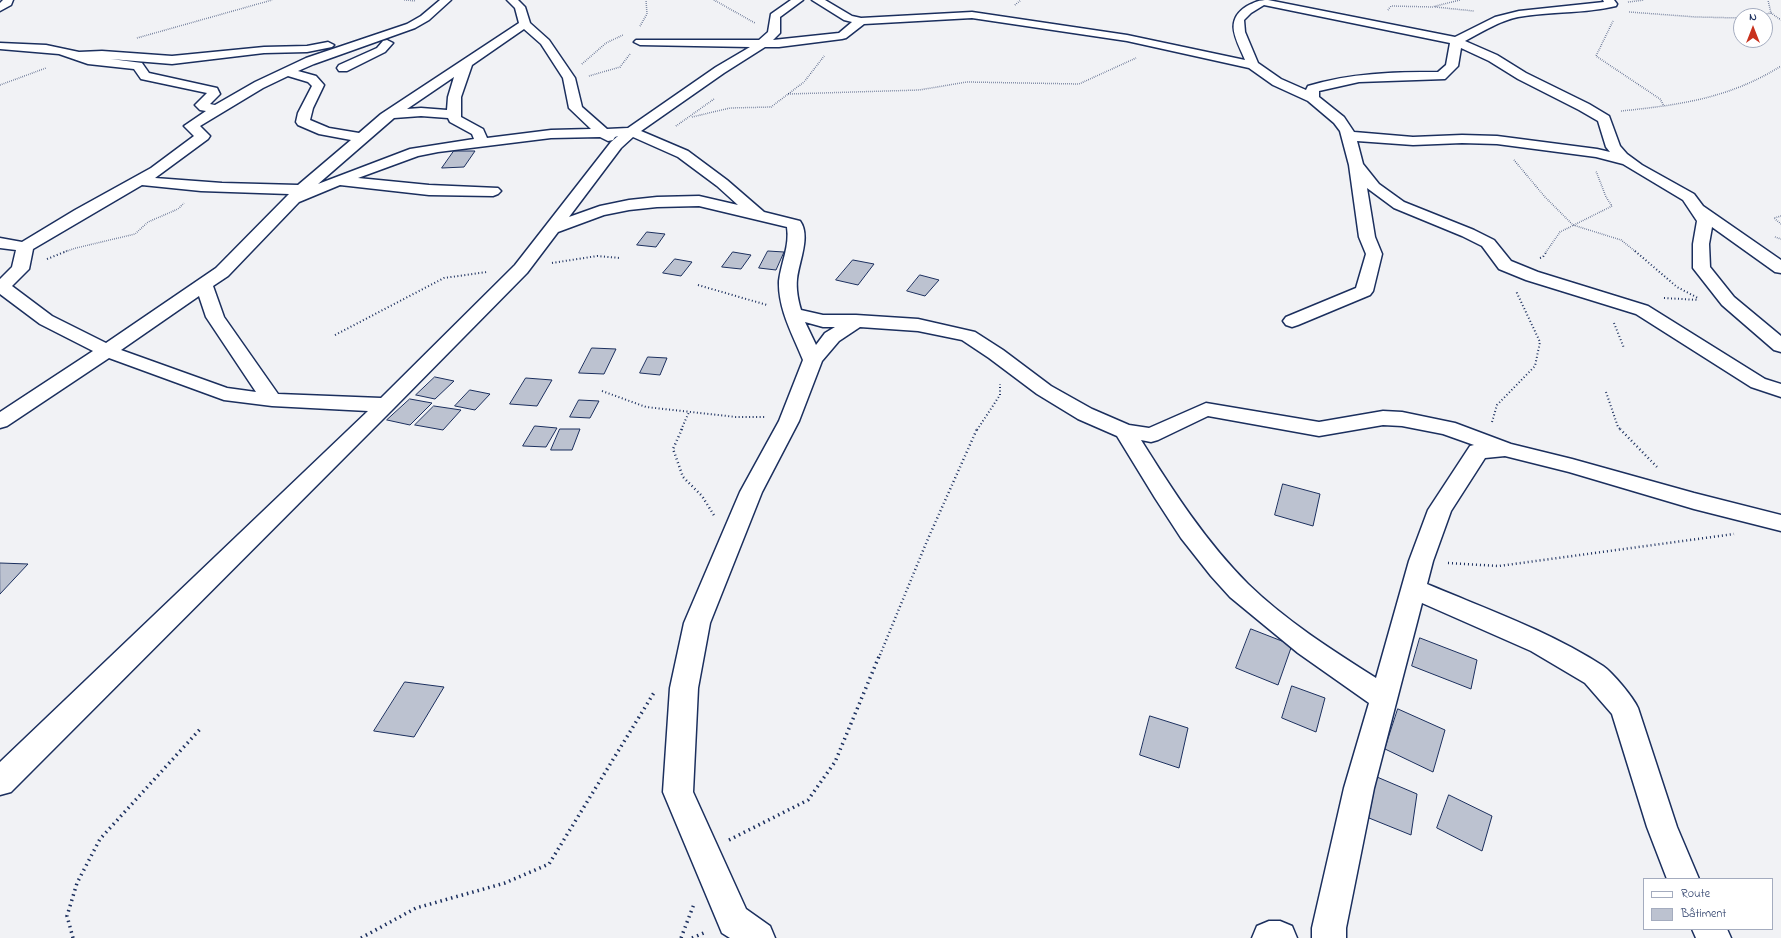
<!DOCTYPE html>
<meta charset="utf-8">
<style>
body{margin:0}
#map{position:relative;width:1781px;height:938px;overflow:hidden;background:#f1f2f5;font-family:"Indie Flower",sans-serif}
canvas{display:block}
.legend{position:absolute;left:1643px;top:878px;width:130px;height:52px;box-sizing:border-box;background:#fff;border:1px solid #a4acbf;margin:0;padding:5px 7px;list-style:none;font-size:12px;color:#1b2f5e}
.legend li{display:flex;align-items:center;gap:8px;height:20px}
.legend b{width:20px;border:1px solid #a4acbf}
.north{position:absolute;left:1733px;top:8px;width:40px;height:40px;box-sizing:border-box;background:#fff;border:1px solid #a4acbf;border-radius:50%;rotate:0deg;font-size:11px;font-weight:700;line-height:16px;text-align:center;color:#1b2f5e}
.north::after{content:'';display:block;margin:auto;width:14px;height:18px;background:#c8321e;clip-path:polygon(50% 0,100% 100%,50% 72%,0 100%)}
</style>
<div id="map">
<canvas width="1781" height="938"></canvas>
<ul class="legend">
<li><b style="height:5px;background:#fff"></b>Route</li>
<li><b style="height:11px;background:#bcc2d0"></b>Bâtiment</li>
</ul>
<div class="north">N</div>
</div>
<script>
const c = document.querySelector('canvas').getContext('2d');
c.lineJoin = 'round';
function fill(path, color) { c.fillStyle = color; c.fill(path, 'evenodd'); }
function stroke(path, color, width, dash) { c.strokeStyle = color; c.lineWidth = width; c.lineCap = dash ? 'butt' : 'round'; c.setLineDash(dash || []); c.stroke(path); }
const building = new Path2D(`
 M454 151H475L464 167 442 168Z
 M647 232 665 234 656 247 637 245Z
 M768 251 784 252 776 270 759 268Z
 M733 252 751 255 741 269 722 267Z
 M675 259 692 262 681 276 663 273Z
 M853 260 874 264 858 285 836 280Z
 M920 275 939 280 925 296 907 291Z
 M592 348 616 349 604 374 579 373Z
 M648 357 667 358 660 375 640 373Z
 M435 377 454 381 435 399 416 395Z
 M526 378 552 380 537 406 510 404Z
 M470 390 490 394 475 410 455 406Z
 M410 399 432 403 410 425 387 420Z
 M579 400 599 401 590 418 570 417Z
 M434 406 461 410 443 430 415 425Z
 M535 426 557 428 546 447 523 446Z
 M560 429H580L572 450H551Z
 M1283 484 1320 494 1313 526 1275 515Z
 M0 563 28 564 0 594Z
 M1251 629 1292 645 1278 685 1236 668Z
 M1420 638 1477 660 1471 689 1412 666Z
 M405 682 444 687 414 737 374 731Z
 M1292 686 1325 698 1316 732 1282 718Z
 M1398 709 1445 730 1433 772 1385 749Z
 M1150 716 1188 728 1179 768 1140 755Z
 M1377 777 1417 794 1411 835 1369 818Z
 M1449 795 1492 816 1482 851 1437 828Z`);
fill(building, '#bcc2d0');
stroke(building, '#1b2f5e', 1);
const minor = new Path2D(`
 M3 0H13L11 5 0 11V3Z
 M440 0H451L429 20 415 28 314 64 298 71 316 76 324 85 313 108 310 120 329 128 359 133 381 114 519 23 515 8 507 0H518L525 7 530 23 549 40 575 78 582 107 607 129 628 128 716 67 750 47 640 45 634 42 636 40H759L768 32 771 14 791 0H803L780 17V33L773 40 839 33 852 22 844 20 812 0H825L852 16 861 18 972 12 1127 35 1245 60C1237 40 1223 21 1247 6 1255 2 1259 0 1268 0L1455 37 1495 17 1519 11 1604 2 1603 0H1614L1617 4 1616 6C1584 14 1550 11 1518 17 1499 21 1482 32 1465 41L1497 55 1526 73 1589 104 1609 116 1620 146 1627 154 1642 165 1694 194 1703 206 1781 260V273L1775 272 1712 227 1709 244 1710 267 1734 297 1781 336V352L1774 350 1722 305 1693 268V244L1697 221 1683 200 1623 164 1596 157 1497 144 1462 143 1413 145 1357 141 1363 164 1379 184 1404 202 1474 230 1494 240 1511 261 1538 272 1648 306 1765 379 1781 384V397L1751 387 1636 314 1526 280 1499 269 1482 246 1462 236 1394 208 1367 188 1375 237 1382 254 1373 291 1370 295 1298 325 1292 327 1286 325 1283 321 1286 317 1356 288 1366 254 1359 237 1349 165 1340 131 1334 123 1308 101 1273 85 1249 68 1127 41 972 18 864 24 846 38 842 39 779 47H765L724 73 641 131 688 151 727 180 764 212 800 221C811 236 799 261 797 279 796 289 798 300 801 310L823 315H856L918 319 975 332 1003 350 1051 386 1092 409 1129 425 1149 428 1206 403 1319 422 1383 411 1402 412 1455 423 1511 444 1572 459 1694 493 1781 515V531L1694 509 1569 472 1505 456 1485 458 1451 511 1433 561 1427 584C1486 609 1549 631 1603 666 1613 673 1633 697 1638 708L1677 827 1699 879H1667L1647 827 1612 714 1585 683 1531 651 1422 603 1374 788 1346 928V938H1312V928L1344 788 1369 703 1298 653 1230 597 1211 576 1181 538 1155 498 1117 436 1078 419 1037 394 989 358 962 340 918 331 860 327 839 341 822 361 799 421 762 492 710 623 698 688 693 792 746 909 770 926 775 938H730L722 933 663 792 670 688 684 623 740 492 779 421 803 360C793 335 778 309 779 281 781 263 790 246 787 227L699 206 657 207 629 210 604 215 558 232 527 273 393 409 11 792 0 795V762L368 411 272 406 224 400 109 358 7 426 0 428V412L93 351 40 324 0 294V279L12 267 16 250 0 248V238L22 242 75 210 151 168 194 136 184 126 206 111 200 110 195 105 207 93 141 79 134 69 88 64 59 54 0 49V43L46 45 79 52 102 51 172 56 264 47 307 46 328 42 334 45 332 47 307 52 264 53 172 64 111 59 142 63 149 73 217 88 220 94 210 104 215 105 255 82 306 58 407 24 421 16ZM1264 5 1450 43 1446 65 1438 72C1393 72 1350 73 1308 86L1306 90 1281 79 1258 63 1245 32 1244 20 1251 13ZM524 29 541 44 563 78 569 108 591 129 551 130 487 138 483 129 461 117V97L472 65ZM1461 48 1489 61 1518 79 1579 110 1598 121 1606 147 1610 152 1597 149 1497 136 1462 135 1413 137 1354 132 1344 117 1319 97V91L1359 82 1445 79 1458 66ZM288 76 308 82 312 86 298 113 296 122 298 125 319 134 351 140 298 185 222 183 155 178 208 139 210 136 200 126 263 88ZM454 77 448 97 447 110 421 108 407 109ZM421 116 448 118 450 122 472 134 474 139 410 149 318 184 394 118ZM618 136 611 142 515 265 381 398 278 394 224 317 213 286 228 276 299 202 340 185 429 195 493 196 498 194 501 191 498 188 429 185 358 178 418 156 438 152 551 138 600 137 608 141 613 140 615 137ZM633 137 678 157 717 186 738 205 699 196 657 197 629 200 600 206 569 217 621 148ZM142 185 201 191 289 194 216 268 106 343 52 316 12 286 29 269 33 249ZM199 296 206 317 256 392 227 388 121 350ZM805 322 823 327H835L825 333 816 345ZM1208 416 1319 436 1383 425 1402 426 1443 434 1474 445 1470 446 1428 510 1409 561 1376 678C1332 650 1286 621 1248 584 1206 542 1173 491 1141 440L1151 442 1158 440Z
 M387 40 393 43 385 52 347 71H339L337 68 339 65 377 48 383 41Z
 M1269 921H1280L1292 926 1297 938H1252L1257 926Z
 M1692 929H1727L1731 938H1696Z`);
stroke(minor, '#1b2f5e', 3);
stroke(new Path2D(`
 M404 0 416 1
 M714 0 755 23
 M1628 2 1644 0
 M1015 5 1021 0
 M1435 7 1474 11
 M1388 10 1391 6 1432 7 1460 0
 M1629 12 1696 17 1741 18
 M1771 13 1781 20
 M1755 16 1771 13 1768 0
 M1613 21 1596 56 1660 99 1664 106
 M640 26 647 14 646 0
 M137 38 272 0
 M582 64 606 43 623 35
 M589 76 620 67 630 54
 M0 85 46 68
 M788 94 919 90 967 82 1079 84 1136 58
 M1621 111C1680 105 1730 98 1781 66
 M692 117 730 108 771 107 804 82 825 55
 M676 126 714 99
 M1514 160 1545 197 1573 225 1621 240 1636 252
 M1781 216 1774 218 1781 224
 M1775 237 1781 239
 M64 252 76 248 135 234 148 222 178 209 184 203
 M1546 252 1560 232 1612 206 1606 197 1596 171`), '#1b2f5e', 1.5, [0.5, 1.5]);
stroke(new Path2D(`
 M1635 251 1677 287 1698 298
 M1540 258 1543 257 1547 251
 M47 259 67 251
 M552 263 597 256 620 258
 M698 285 767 305
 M1664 298 1699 300
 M1614 323 1624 348
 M335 335 444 278 487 272
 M602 391 646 407 736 417H766
 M1606 392 1618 427 1621 430
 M1492 422 1497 405 1535 366 1540 342 1516 291
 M681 430 689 412
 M977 430 1000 395V384`), '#1b2f5e', 2, [1, 2.5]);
stroke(new Path2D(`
 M682 429 673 449 683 477 702 496 715 517
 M1620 429 1657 467
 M1448 563 1499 566 1734 534
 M880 655 927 541 977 429`), '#1b2f5e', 2.5, [1, 3]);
stroke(new Path2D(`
 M729 840 808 800 835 762 880 654
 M73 938 67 916 77 883 100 839 202 727
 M361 938 416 908 505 883 549 864 655 691
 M681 938 694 904
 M692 938 706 932`), '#1b2f5e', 3.5, [1.5, 4]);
fill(minor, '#fff');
</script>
